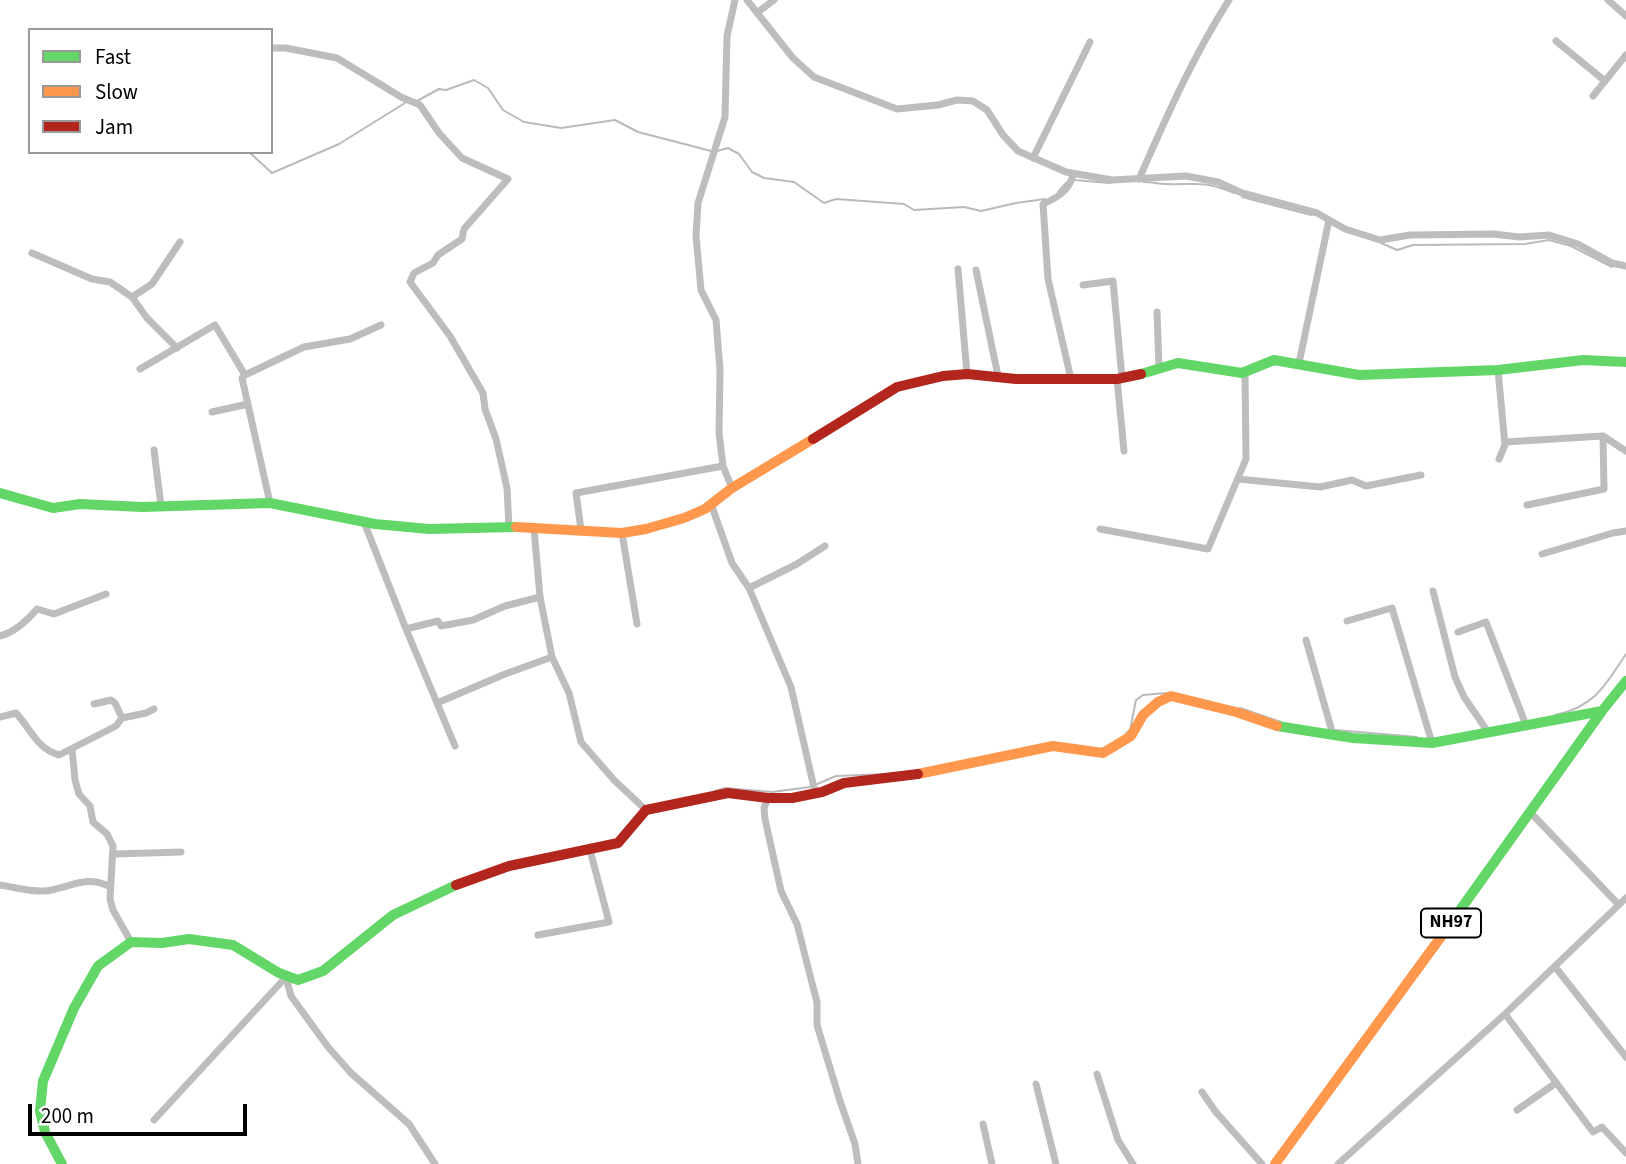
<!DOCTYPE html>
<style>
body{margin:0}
#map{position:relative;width:1626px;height:1164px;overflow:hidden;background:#fff;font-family:"Source Sans 3",sans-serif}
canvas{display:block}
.legend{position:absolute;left:28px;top:28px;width:245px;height:126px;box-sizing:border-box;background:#fff;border:2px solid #999;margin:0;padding:9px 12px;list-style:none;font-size:21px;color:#000}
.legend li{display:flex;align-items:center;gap:14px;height:35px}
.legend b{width:35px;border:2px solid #999}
.scale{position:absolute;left:28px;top:1104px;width:219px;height:32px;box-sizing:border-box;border:4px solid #000;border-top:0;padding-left:9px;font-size:21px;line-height:24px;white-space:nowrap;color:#000;-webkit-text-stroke:5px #fff;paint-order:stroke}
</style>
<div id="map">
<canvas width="1626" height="1164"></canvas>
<ul class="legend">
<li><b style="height:9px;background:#63d668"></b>Fast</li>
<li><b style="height:9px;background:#ff974d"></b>Slow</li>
<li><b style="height:9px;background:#b3261e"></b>Jam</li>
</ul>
<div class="scale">200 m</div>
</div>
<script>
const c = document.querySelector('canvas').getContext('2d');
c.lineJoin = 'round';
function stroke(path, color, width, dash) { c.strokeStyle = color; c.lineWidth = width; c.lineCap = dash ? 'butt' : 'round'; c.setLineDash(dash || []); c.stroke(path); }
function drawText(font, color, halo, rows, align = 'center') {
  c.font = font + ' "Source Sans 3",sans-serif'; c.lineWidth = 5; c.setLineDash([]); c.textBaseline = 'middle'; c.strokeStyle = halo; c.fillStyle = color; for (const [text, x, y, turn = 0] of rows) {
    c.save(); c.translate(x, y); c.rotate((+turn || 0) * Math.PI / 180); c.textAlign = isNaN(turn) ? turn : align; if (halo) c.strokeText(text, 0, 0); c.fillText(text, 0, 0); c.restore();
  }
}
stroke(new Path2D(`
 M417 101 439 89 446 90 474 80 488 88 503 110 524 122 561 128 615 120 638 132 711 151
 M717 151 728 148 739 154 752 172 764 178 794 182 824 203 836 199 904 204 914 210 964 207 981 211 1016 203 1045 199
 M249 152 272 173 339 144 405 103
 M1074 180 1110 183
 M1143 182C1151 182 1159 184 1166 184 1196 185 1204 180 1234 193
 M1058 192 1066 183
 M1242 197 1311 215
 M1381 243 1397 250 1413 245 1525 244 1549 240 1571 246 1612 267
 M1240 708 1281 722
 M1555 715C1594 707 1605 686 1626 654
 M1335 730 1417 737
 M1126 733 1130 730 1136 700 1143 695 1167 693
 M815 785 836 776 888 774
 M715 791 725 788 772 792 810 787`), '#bababa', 2);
stroke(new Path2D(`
 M747 0 793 58 814 77 897 109 938 105 957 100 973 101 987 110 1003 135 1018 151 1066 172 1112 180 1186 176 1218 182 1242 193 1317 213 1345 229 1380 240 1410 235 1494 234 1519 237 1549 235 1578 244 1612 263 1626 266
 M1608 0 1626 16
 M758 12 774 0
 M1556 41 1605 81
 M271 48H286L337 58 401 97 420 105 439 133 462 158 508 179 464 229 462 239 438 255 433 263 414 273 410 282 450 336 483 393 485 409 496 439 507 488 509 527
 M1593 96 1626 55
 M1033 158 1090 42
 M1139 179C1166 118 1193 56 1229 0
 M32 253 92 279 110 282 132 297 152 284 180 242
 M958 269 967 374
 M976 270 998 376
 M1083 285 1113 281 1122 378
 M132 297 147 318 177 348
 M1157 312 1159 367
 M1299 363 1329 220
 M140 369 215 325 245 375 242 378 270 503
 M1498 370 1505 445 1499 459
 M245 375 304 347 350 339 381 325
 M1071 379 1048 279 1043 204C1057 198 1070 190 1073 174
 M1117 379 1124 451
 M212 412 248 404
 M1505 442 1603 436 1626 451
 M154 450 161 506
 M1238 479 1320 487 1352 480 1366 486 1421 475
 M732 488 723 466 719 433 720 370 716 320 701 290 696 236 698 203 725 117 727 36 735 0
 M711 504 732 563 749 588 791 687 815 792
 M1527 505 1604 489 1603 436
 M364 522 406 629 455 746
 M534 529 540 597 552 657 569 693 581 742 614 780 646 810
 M1100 529 1208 549 1246 459 1245 372
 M581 530 576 493 723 466
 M622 533 637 624
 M1542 554 1613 533 1626 531
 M749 588 797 564 825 546
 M1433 591 1455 677 1464 697 1488 732
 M1347 621 1392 608 1432 743
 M406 629 438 621 441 626 473 620 505 606 540 597
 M1458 632 1486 622 1526 725
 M0 636C15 632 27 621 37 609L54 614 106 594
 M1306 640 1333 735
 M437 703 505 674 552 657
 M0 717 16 713C31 729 37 749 59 755L116 726 122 718 115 703 111 700 94 704
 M122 718 146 713 154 709
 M72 749 75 780 79 794 90 806 93 822 107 834 113 846 110 899 113 910 131 942
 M768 798 764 808 765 819 781 891 797 924 812 983 817 1002V1025L840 1101 855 1144 858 1164
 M1531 813 1619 905
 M115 854 181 852
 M0 885C14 887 30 892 45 891 70 888 86 874 110 887
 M538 935 609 922 590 850
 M1556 968 1626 1057
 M286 977 291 996 328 1047 351 1073 409 1124 435 1164
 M1505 1014 1593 1132 1602 1127 1626 1153
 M1097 1074 1118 1140 1133 1164
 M1036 1084 1056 1164
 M1202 1092 1215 1111 1262 1164
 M1517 1110 1556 1083
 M154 1120 286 977
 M983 1124 992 1164
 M1338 1164 1505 1014 1626 898`), '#bdbdbd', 7);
stroke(new Path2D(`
 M1141 374 1178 363 1242 373 1274 360 1359 375 1498 370 1583 360 1626 362
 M0 493 53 508 80 504 142 507 270 503 375 524 429 529 516 527
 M1277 726 1353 738 1432 743 1602 711
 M1443 934 1602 711 1626 681
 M62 1164 45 1132 40 1111 43 1081 74 1008 98 966 131 942 162 943 189 939 233 945 279 973 298 980 323 971 393 915 456 885`), '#63d668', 10);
stroke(new Path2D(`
 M516 527 622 533 646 529 684 518 705 509 732 488 813 439
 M918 774 1053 746 1103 753 1131 736 1143 715 1158 702 1171 696 1236 712 1277 726
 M1275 1164 1443 934`), '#ff974d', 10);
stroke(new Path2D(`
 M813 439 897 387 943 376 967 374 1016 379H1117L1141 374
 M456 885 509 866 618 843 646 810 728 793 768 798H792L822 792 844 783 918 774`), '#b3261e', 10);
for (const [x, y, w] of [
 [1451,923,60]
]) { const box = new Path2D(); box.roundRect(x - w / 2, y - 14.5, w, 29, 5); c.fillStyle = '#fff'; c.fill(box); stroke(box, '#000', 2); }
drawText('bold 18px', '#000', null, [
 ["NH97",1451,923]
]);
</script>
